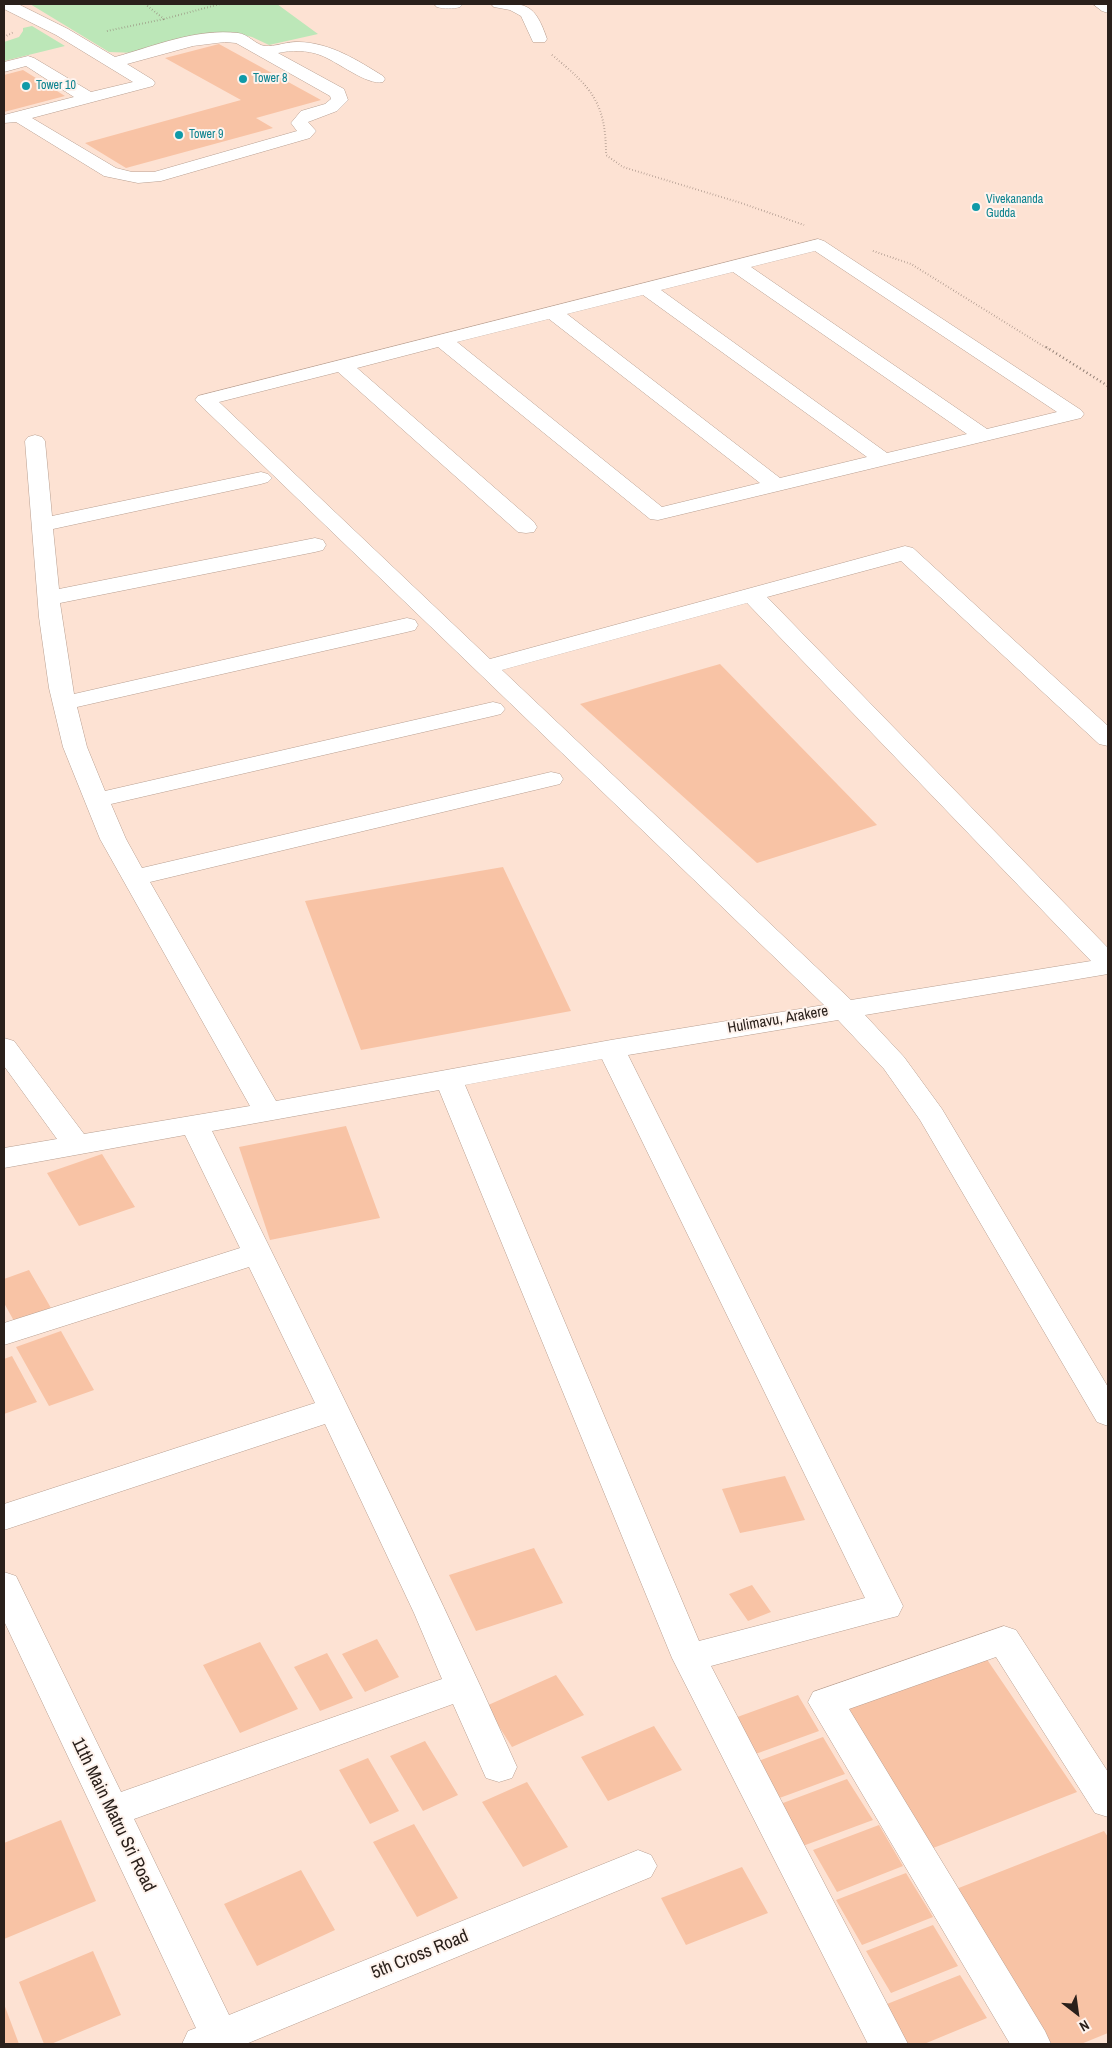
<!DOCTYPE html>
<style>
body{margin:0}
#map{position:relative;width:1112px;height:2048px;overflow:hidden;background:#fde2d3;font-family:"Archivo Narrow",sans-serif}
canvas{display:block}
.frame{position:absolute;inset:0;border:5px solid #2a201b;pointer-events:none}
.north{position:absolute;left:1052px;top:1988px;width:50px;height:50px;-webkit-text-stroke:4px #fef3ed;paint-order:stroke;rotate:150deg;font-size:14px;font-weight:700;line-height:20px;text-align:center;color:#2a201b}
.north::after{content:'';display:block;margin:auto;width:18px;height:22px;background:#2a201b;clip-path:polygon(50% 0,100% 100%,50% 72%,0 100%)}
</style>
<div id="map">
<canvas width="1112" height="2048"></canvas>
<div class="frame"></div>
<div class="north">N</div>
</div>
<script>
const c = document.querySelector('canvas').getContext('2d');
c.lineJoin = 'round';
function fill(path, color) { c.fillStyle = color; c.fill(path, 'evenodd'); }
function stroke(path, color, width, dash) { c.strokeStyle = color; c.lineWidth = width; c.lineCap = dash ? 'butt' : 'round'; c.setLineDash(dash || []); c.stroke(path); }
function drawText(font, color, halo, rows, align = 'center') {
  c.font = font + ' "Archivo Narrow",sans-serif'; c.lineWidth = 4; c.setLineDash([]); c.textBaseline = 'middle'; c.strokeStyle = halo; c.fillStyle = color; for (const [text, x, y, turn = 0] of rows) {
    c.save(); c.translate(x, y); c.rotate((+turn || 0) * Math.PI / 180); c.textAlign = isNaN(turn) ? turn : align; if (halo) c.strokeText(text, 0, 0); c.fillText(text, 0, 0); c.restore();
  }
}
fill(new Path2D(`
 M30 4H277L318 34 269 45 252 37 239 34 137 53 109 52Z
 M32 26 65 46 4 61V42L19 37 23 31V28Z`), '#bce7b8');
fill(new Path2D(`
 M219 44 321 100 256 118 273 128 126 168 85 143 241 100 165 58Z
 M23 70 65 96 4 112V75Z
 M720 664 877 825 757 863 580 704Z
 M503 867 571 1011 361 1050 305 901Z
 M346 1126 380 1218 270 1240 239 1147Z
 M102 1154 135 1207 79 1226 47 1173Z
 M29 1270 51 1308 14 1321 4 1303V1279Z
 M61 1331 94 1390 49 1406 16 1347Z
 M12 1356 37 1402 4 1414V1359Z
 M785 1476 805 1520 740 1533 722 1489Z
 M534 1548 563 1603 476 1631 449 1575Z
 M752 1585 771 1612 748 1621 729 1594Z
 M377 1639 399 1677 365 1692 342 1654Z
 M260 1642 298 1709 240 1733 203 1665Z
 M327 1653 353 1698 320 1711 294 1667Z
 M986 1658 1077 1792 928 1850 842 1710Z
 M556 1675 584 1715 512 1747 486 1706Z
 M798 1695 819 1731 750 1756 729 1720Z
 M654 1726 682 1770 608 1801 581 1757Z
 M823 1737 845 1774 774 1800 753 1763Z
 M425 1741 458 1795 423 1811 390 1756Z
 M368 1758 399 1811 370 1824 339 1770Z
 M847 1779 873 1820 800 1847 775 1806Z
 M527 1782 568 1847 523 1867 482 1802Z
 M61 1820 96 1901 4 1939V1843Z
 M414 1824 458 1898 417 1917 373 1842Z
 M879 1825 903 1866 837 1892 813 1850Z
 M1104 1831 1108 1837V2033L1081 2044H1046L951 1891Z
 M742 1867 768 1913 686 1945 661 1898Z
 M301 1870 335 1930 257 1966 224 1904Z
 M906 1873 933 1917 862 1945 836 1900Z
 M933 1925 958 1966 891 1993 866 1951Z
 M93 1951 121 2015 51 2044H44L19 1982Z
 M960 1975 987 2018 924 2044H905L882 2006Z
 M4 2004 19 2044H4Z`), '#f8c3a5');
const minor = new Path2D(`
 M4 4H18L68 29 115 57C154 46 197 28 238 33 248 34 256 45 265 46 274 47 289 41 299 42 331 43 357 60 383 76L385 79 383 82C367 86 337 61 320 55 307 50 291 50 278 53L344 89 348 100 337 111 308 122 316 131 310 138 161 181 138 183 104 176 16 122 4 123V115L74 97 26 66 4 72V62L28 56 34 58 91 92 133 82 56 35 4 9ZM225 42 236 43 330 96 331 99 325 104 301 111 291 123 297 131 154 172H132L116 168 32 118 153 86 155 83 153 80 127 64 193 46Z
 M434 4H463L460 7C453 9 444 9 437 7Z
 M491 4C527 2 535 4 547 39L545 42H533L521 16 510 10 494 7Z
 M1093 4H1108V13L1102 11Z
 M818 239 824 241 1081 410 1084 414 1081 418 658 520 650 519 438 347 357 368 534 522 537 527 534 532 526 533 518 532 338 372 219 402 490 659 905 546 913 548 1108 726V746L1099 744 901 561 767 597 1108 948V974L865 1015 904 1057 942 1109 1108 1387V1426L1097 1422 920 1120 884 1069 838 1020 628 1055 903 1606 898 1616 886 1619 711 1666 908 2044H868L672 1658 439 1090 212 1131C316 1341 421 1552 517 1767L512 1778 499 1782 486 1778 453 1704 134 1819 229 2015 638 1850 651 1855 657 1866 651 1877 246 2044H182L188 2031 196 2028 4 1621V1572L16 1576 121 1792 442 1679 414 1613 325 1424 4 1530V1504L315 1403 249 1267 4 1345V1323L240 1248 185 1135 4 1168V1148L57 1139 4 1066V1038L14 1041 84 1134 250 1106 100 839 63 747 49 688 39 617 25 441 28 437 35 435 42 437 45 441 52 516 261 472 268 474 272 478 268 482 261 484 53 529 59 589 315 538 323 540 326 545 323 550 315 552 60 603 74 694 407 618 415 620 418 625 415 630 407 632 77 707 87 747 105 791 493 702 501 704 505 709 501 714 493 716 111 804 126 839 142 868 551 772 560 774 563 779 560 784 150 882 276 1101 611 1040 824 1005 195 400 198 396ZM815 251 1057 412 987 429 751 267ZM733 272 967 434 887 453 661 290ZM643 295 867 457 780 478 567 314ZM549 319 760 483 662 507 457 342ZM747 603 1091 961 851 1000 502 670ZM602 1059 865 1598 699 1641 465 1085Z
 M1004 1626 1016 1630 1108 1772V1817L1095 1813 996 1657 849 1709 1045 2031 1051 2044H1010L808 1702 813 1692Z`);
stroke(minor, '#b89f91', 1);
stroke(new Path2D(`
 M145 4 164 19 220 4
 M107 31 164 19
 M4 37 14 32
 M552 55C591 87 606 102 606 155L623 167 741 203 804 225
 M873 251 911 264 1048 349`), '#907e74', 2, [0.5, 2.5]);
stroke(new Path2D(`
 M1046 347 1108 386`), '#907e74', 2.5, [1, 3]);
fill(minor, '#fff');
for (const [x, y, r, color] of [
 [243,79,5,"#0f9aa8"],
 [26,86,5,"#0f9aa8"],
 [179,135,5,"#0f9aa8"],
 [976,207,5,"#0f9aa8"]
]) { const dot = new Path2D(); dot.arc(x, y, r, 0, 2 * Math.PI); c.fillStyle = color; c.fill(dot); stroke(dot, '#fef3ed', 2); }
drawText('12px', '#0d838f', '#fef3ed', [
 ["Tower 8",253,79],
 ["Tower 10",36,86],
 ["Tower 9",189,135],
 ["Vivekananda",986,200],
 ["Gudda",986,214]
], 'left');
drawText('15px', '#2a201b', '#fef3ed', [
 ["Hulimavu, Arakere",778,1020,-10]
]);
drawText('18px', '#2a201b', '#fef3ed', [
 ["11th Main Matru Sri Road",113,1815,64],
 ["5th Cross Road",420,1955,-22]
]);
</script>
